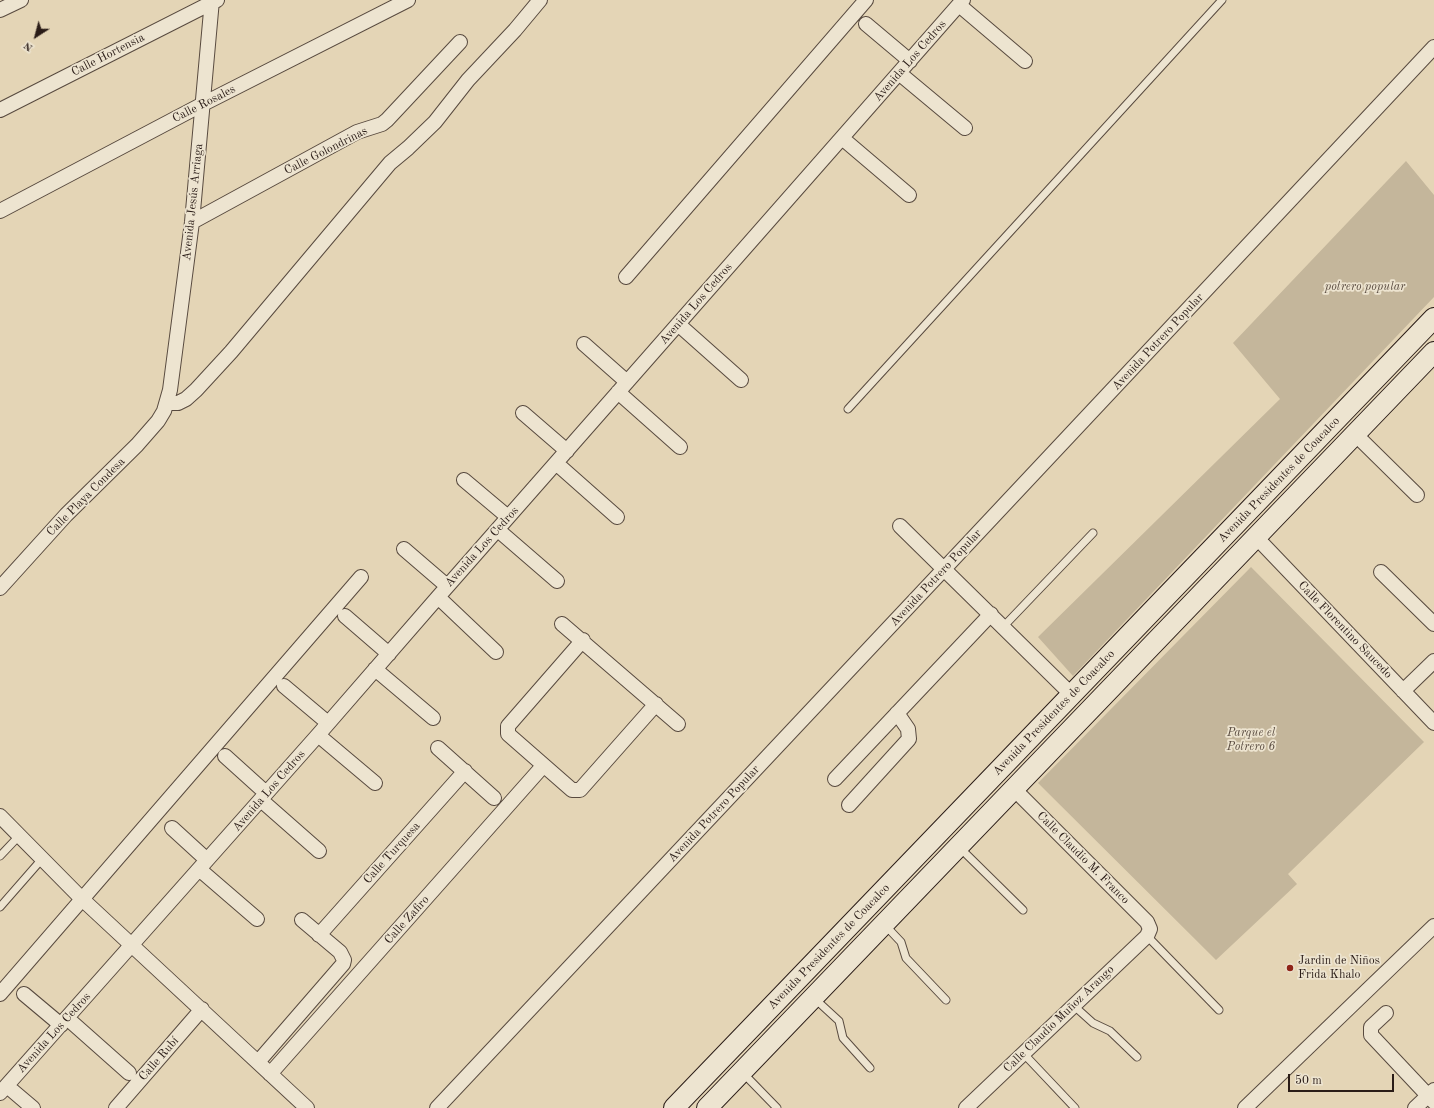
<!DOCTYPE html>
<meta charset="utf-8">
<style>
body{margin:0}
#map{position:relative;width:1434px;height:1108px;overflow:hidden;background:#e4d5b6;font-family:"Old Standard TT",serif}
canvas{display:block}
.north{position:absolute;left:16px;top:16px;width:40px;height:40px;-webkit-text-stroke:3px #ede4d0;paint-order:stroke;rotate:216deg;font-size:11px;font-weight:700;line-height:16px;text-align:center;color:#2a1c17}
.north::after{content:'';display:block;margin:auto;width:14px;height:18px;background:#2a1c17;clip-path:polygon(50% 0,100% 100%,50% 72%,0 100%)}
.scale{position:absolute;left:1288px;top:1074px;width:106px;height:18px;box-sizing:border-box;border:2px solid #2a1c17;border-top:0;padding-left:5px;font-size:12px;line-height:14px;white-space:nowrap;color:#2a1c17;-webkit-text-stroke:3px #ede4d0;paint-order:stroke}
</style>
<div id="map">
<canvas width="1434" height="1108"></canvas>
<div class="north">N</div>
<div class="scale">50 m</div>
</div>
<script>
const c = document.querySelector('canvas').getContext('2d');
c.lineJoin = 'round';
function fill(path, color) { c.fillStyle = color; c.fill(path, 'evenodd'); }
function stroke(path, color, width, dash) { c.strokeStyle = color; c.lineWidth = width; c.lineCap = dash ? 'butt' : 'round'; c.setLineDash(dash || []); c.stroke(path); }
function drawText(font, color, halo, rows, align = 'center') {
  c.font = font + ' "Old Standard TT",serif'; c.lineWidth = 3.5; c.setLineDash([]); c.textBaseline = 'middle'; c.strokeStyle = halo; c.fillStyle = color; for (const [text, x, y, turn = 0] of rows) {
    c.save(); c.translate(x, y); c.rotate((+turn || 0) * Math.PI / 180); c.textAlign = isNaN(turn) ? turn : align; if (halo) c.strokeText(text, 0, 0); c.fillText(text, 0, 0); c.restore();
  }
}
fill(new Path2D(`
 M1406 161 1434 195V297L1073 676 1038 637 1280 399 1233 343Z
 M1251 567 1424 742 1288 874 1297 884 1216 960 1038 783Z`), '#c4b69b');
const lane = new Path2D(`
 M848 409 1222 0
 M1003 627 1093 533
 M959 847 1023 910
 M0 856 19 836
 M0 907 42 859
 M884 924 901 942 906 958 946 1000
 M1147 936 1219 1010
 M814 998 839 1021 843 1038 870 1068
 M1073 1005 1093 1023 1110 1031 1137 1057
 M1023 1053 1075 1108
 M742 1072 777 1108`);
const street = new Path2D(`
 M959 5 1025 61
 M0 10 21 0
 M866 24 910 61
 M899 73 965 128
 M0 110 217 0
 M842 138 909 195
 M0 211 203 104 408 0
 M192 222 357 132 382 124 387 120 460 42
 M626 277 866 0
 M678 324 741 380
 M584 344 627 382
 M618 392 680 447
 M167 403H178L186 399 196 390 231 352 390 163 408 148 435 122 468 80 515 30 540 0
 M523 413 567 451
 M1355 434 1417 495
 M556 463 617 517
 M464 480 508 517
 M900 526 1072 695
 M498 530 557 581
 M1256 537 1434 723
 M404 549 447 586
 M1381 572 1434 624
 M0 588 66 515 137 445 158 421 164 411 170 390 192 222 212 0
 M438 597 496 652
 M345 616 389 654
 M562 624 678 724
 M583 640 508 726V734L572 790H580L656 704
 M375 669 433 718
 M284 686 328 723
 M1403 691 1434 661
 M318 735 375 783
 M438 748 494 798
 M225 756 266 793
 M835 779 991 614
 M261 800 319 851
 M849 805 909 739 908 729 897 713
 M0 816 82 899 307 1108
 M172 828 207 860
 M199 869 257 919
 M319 935 465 771
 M0 994 361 577
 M24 994 61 1025
 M1386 1013 1371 1027V1035L1434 1102
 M67 1018 129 1073
 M258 1062 343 964 344 960 340 952 302 920
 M270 1074 543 766
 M7 1086 33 1108
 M0 1093 318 735 438 597 963 0
 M116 1108 202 1009
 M437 1108 944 569 1434 47
 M966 1108 1147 936 1150 929 1147 922 1014 789
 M1245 1108 1434 926
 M1415 1108 1434 1090`);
const secondary = new Path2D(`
 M674 1108 1434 318
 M707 1108 1434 352`);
stroke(lane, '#584a3f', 9);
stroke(street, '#584a3f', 16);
stroke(secondary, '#2a1c17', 22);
stroke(lane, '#ede4d0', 7);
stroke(street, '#ede4d0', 14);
stroke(secondary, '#ede4d0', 20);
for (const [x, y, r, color] of [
 [1290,968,4,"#8f2418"]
]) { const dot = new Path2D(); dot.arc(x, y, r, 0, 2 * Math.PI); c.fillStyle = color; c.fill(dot); stroke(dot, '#ede4d0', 1.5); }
drawText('12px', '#2a1c17', '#ede4d0', [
 ["Calle Hortensia",108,55,-27],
 ["Avenida Los Cedros",910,61,-49],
 ["Calle Rosales",204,104,-27],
 ["Calle Golondrinas",326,151,-27],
 ["Avenida Jesús Arriaga",193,202,-84],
 ["Avenida Los Cedros",696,304,-49],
 ["Avenida Potrero Popular",1158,342,-47],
 ["Avenida Presidentes de Coacalco",1279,480,-46],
 ["Calle Playa Condesa",86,497,-45],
 ["Avenida Los Cedros",482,547,-48],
 ["Avenida Potrero Popular",936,578,-47],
 ["Calle Florentino Saucedo",1345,630,46],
 ["Avenida Presidentes de Coacalco",1054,713,-46],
 ["Avenida Los Cedros",269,791,-49],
 ["Avenida Potrero Popular",714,814,-47],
 ["Calle Turquesa",392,853,-48],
 ["Calle Claudio M. Franco",1083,858,45],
 ["Calle Zafiro",407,920,-48],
 ["Avenida Presidentes de Coacalco",829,947,-46],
 ["Calle Claudio Muñoz Arango",1059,1019,-44],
 ["Avenida Los Cedros",54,1033,-48],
 ["Calle Rubí",159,1059,-49]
]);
drawText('italic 12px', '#584a3f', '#ede4d0', [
 ["potrero popular",1365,287],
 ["Parque el",1251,733],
 ["Potrero 6",1251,747]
]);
drawText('12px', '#2a1c17', '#ede4d0', [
 ["Jardin de Niños",1298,961],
 ["Frida Khalo",1298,975]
], 'left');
</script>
